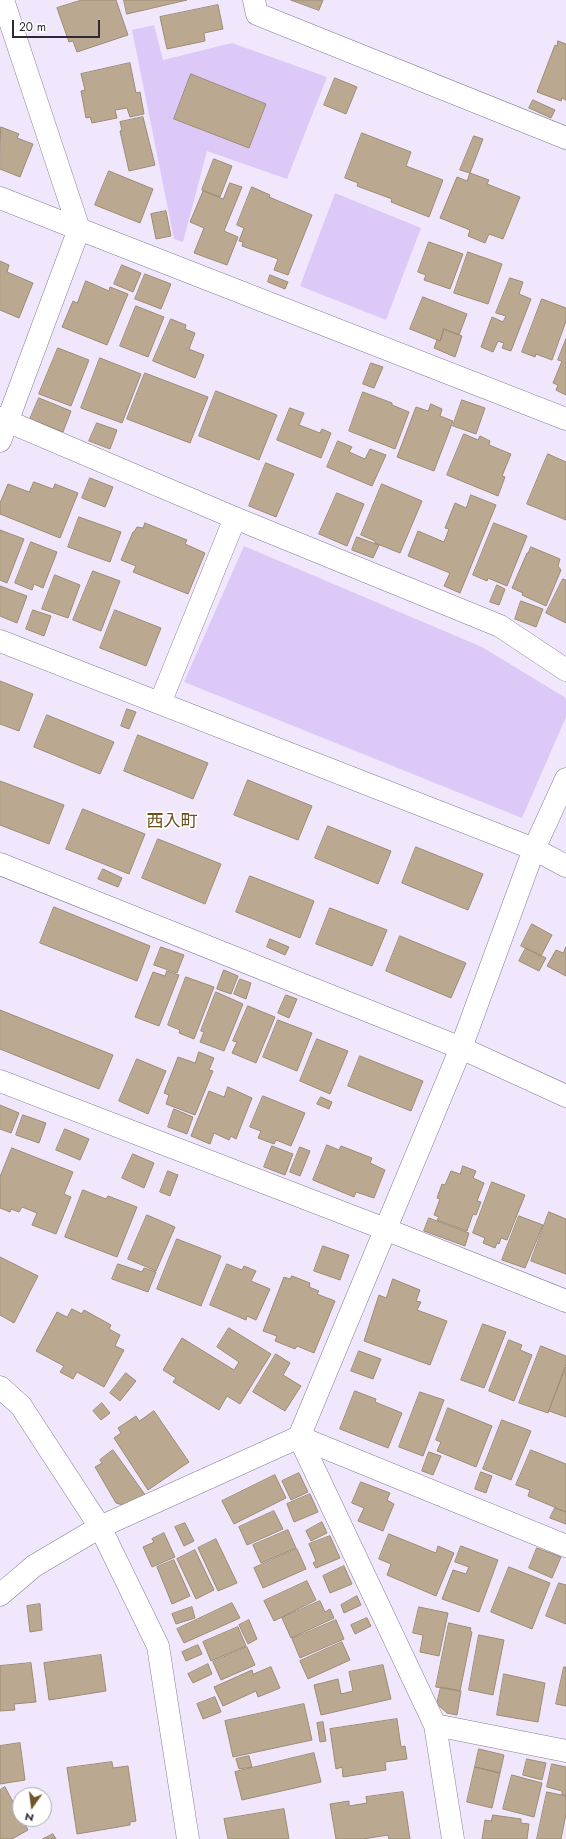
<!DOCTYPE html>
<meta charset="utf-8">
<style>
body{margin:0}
#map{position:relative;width:566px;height:1839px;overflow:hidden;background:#f0e7fd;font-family:Jost,sans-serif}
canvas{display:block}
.north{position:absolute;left:12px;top:1787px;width:40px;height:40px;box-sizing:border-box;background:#fff;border:1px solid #aba9ae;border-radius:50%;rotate:194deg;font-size:11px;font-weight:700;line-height:16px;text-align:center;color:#2e2934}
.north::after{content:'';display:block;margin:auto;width:14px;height:18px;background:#715528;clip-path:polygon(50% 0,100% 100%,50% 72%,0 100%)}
.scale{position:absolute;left:12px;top:20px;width:88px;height:18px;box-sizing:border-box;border:2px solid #2e2934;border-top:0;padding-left:5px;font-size:12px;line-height:14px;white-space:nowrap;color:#2e2934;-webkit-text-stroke:3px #fff;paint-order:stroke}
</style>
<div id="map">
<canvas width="566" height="1839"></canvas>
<div class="north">N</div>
<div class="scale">20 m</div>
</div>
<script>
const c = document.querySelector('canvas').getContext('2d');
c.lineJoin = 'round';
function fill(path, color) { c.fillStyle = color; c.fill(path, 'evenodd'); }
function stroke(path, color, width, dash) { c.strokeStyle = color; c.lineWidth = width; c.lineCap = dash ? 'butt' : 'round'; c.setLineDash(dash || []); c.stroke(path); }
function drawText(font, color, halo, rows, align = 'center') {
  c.font = font + ' Jost,"Noto Sans JP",sans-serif'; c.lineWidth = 3.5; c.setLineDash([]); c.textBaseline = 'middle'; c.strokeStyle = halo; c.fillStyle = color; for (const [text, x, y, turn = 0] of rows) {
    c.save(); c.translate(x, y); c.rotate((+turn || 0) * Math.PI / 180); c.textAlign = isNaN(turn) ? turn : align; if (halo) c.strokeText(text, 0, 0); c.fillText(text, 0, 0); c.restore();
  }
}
fill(new Path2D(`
 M154 25 163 60 232 43 327 77 287 179 207 151 183 242 174 239 132 30Z
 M335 193 421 228 386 320 300 286Z
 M244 546 482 647 566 698V717L522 818 184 682Z`), '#ddc9f8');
const building = new Path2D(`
 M82 0H116L128 35 77 52 73 41 69 42 57 8Z
 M124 0H187L127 14Z
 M291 0H323L319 10Z
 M218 5 223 29 204 33 205 41 167 49 160 17Z
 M558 41 566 44V100L562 98 561 101 537 92 555 45 557 46Z
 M130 63 136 93 140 92 144 114 130 117 127 108 115 110 117 118 92 123 90 117 86 118 81 91 85 90 81 74Z
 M191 74 266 104 249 148 174 119Z
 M335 78 357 87 346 114 324 105Z
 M533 100 555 110 551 118 529 108Z
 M143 117 155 165 129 171 120 131 122 130 120 122Z
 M1 127 19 134 17 138 33 144 20 177 0 169Z
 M362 133 411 152 406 166 443 180 429 217 391 202 392 199 357 186 358 183 345 178Z
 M474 136 483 139 470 173 460 170Z
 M214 159 232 166 220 197 202 190Z
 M109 171 153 189 140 223 95 205Z
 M470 173 489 180 487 184 520 197 503 239 489 234 485 243 468 236 470 230 440 218 457 177 467 181Z
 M230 183 242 187 224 231 238 237 227 265 194 253 204 228 190 222 203 191 223 199Z
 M252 187 270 195 269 197 312 215 288 275 274 270 278 259 242 246 243 242 239 241 244 228 237 225Z
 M166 211 171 236 156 239 151 214Z
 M429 242 463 254 450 289 424 280 426 275 418 272Z
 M468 252 502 264 488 304 454 293Z
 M0 261 9 265 7 272 33 283 19 318 0 310Z
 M122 265 141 273 133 292 114 284Z
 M145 274 171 284 161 309 135 299Z
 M270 275 288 282 285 289 268 282Z
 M510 278 523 282 519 294 531 299 511 351 502 348 504 343 498 341 493 352 481 347 492 317 503 322 506 316 496 313Z
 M86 281 109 291 110 287 128 294 107 345 62 327 73 301 77 303Z
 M423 297 467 314 459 335 444 329 440 341 410 329Z
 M542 299 566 308V321L552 360 536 354 535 357 522 352Z
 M136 306 164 317 148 357 120 346Z
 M171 319 186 325 185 329 195 333 189 349 204 355 195 378 153 361Z
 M444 329 462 336 455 357 434 348 437 340 440 341Z
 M566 339V395L556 390 558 385 553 383 562 361 558 360Z
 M58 348 89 360 71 406 39 394Z
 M100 358 141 374 122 423 81 408Z
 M371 363 383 367 374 388 363 384Z
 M145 373 208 397 190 443 127 419Z
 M216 391 277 415 259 460 199 436Z
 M363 392 392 403V405L409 412 395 449 349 431Z
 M39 398 71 411 63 432 30 419Z
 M462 400 485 408 476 434 453 426Z
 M431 404 442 409 440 416 453 421 434 471 397 457 416 407 428 411Z
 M290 408 304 413 299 425 320 433 322 429 331 433 321 458 277 440Z
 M97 423 117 430 110 449 89 441Z
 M464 434 478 440 480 436 490 441 489 445 511 454 502 476 505 477 498 496 447 475Z
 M338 441 352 447 349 452 365 459 370 449 386 455 372 486 327 467Z
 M548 454 566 462V520L527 504Z
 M266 463 294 474 276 517 249 506Z
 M90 478 113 487 105 507 82 498Z
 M34 482 53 489 55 484 78 493 60 538 0 514V503L8 484 29 492Z
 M382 484 422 501 400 553 375 543V541L361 535Z
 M337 493 364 504 347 546 319 534Z
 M471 495 496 505 460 593 444 586 450 573 408 556 418 531 444 542 449 529 445 528 455 503 466 508Z
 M79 517 121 532 110 562 68 547Z
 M145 523 187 540 185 544 205 553 188 594 133 572 136 566 121 560 133 532H134L137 527 143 528Z
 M494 523 527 536 507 586 488 578 487 581 473 575Z
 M0 530 24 539 7 583 0 580Z
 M357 537 379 545 373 558 352 550Z
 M31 542 57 552 43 588 34 584 32 590 15 583Z
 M531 547 560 559 558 566 561 570 546 606 522 595 523 593 512 588 527 553H528Z
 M93 571 120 581 101 631 73 620Z
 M55 575 80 585 68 618 42 609Z
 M563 579 566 580V623L546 613Z
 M497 585 505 589 499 605 490 602Z
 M0 586 27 596 17 623 0 616Z
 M521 601 543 609 536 627 515 619Z
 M33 610 51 616 44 636 26 629Z
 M115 610 161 628 146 666 100 648Z
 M0 681 33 694 19 731 0 724Z
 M127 709 136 712 129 729 121 726Z
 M47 715 114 742 100 774 34 747Z
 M138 735 208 763 193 799 124 771Z
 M248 780 312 806 298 840 234 815Z
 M0 781 64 805 49 844 0 825Z
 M83 809 145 834 129 874 66 849Z
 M328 826 391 851 378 884 315 858Z
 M158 839 221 864 205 904 142 878Z
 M416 847 483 874 468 910 402 883Z
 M103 869 122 878 118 887 98 879Z
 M250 876 314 901 300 938 236 912Z
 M54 907 150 946 137 981 40 943Z
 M330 908 387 930 372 966 316 944Z
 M532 924 552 935 541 956 521 946Z
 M400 936 466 963 451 998 386 971Z
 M270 939 289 947 285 955 267 947Z
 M161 947 184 955 177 973 154 965Z
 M566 947V976L547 966 556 950 563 953Z
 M526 948 546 958 539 971 519 961Z
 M224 970 238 976 231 994 217 989Z
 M167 971 179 975 159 1026 135 1017 153 972 165 976Z
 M186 977 214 987 194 1039 179 1033 180 1030 168 1025Z
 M240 979 251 983 246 999 234 994Z
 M216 992 243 1004 224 1051 200 1042 204 1032 201 1031Z
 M286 995 297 999 289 1018 278 1013Z
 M248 1006 275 1017 256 1063 232 1053 237 1042 233 1041Z
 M0 1010 113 1055 99 1089 0 1049Z
 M278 1020 312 1033 297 1071 263 1057Z
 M317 1039 348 1051 330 1094 300 1081Z
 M199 1052 214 1058 209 1070 213 1071 195 1115 166 1104 169 1095 164 1093 178 1057 195 1063Z
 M360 1056 423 1081 411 1111 348 1086Z
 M137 1059 166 1071 148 1114 119 1101Z
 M228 1087 252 1098 236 1139 231 1136 229 1140 214 1133 210 1144 191 1136 209 1091 224 1097Z
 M263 1096 305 1113 291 1146 276 1140 274 1144 258 1138 261 1131 250 1127Z
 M321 1097 332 1102 329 1109 317 1104Z
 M0 1105 19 1113 11 1133 0 1129Z
 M174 1109 193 1117 187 1134 168 1127Z
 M23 1115 46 1123 39 1143 16 1135Z
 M65 1129 89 1139 80 1160 56 1150Z
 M327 1145 339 1150 341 1146 372 1158 370 1163 385 1170 374 1198 356 1192 354 1197 313 1180Z
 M272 1146 293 1154 285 1175 264 1167Z
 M300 1147 310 1151 300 1176 290 1172Z
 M12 1148 73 1172 64 1194 71 1197 56 1234 32 1225 37 1213 22 1207 19 1212 11 1209 10 1212 0 1208V1177Z
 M133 1154 154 1163 144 1188 122 1178Z
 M463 1166 476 1171 473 1178 484 1183 477 1201 481 1202 476 1215 473 1214 467 1231 437 1220 439 1217 434 1215 440 1199 437 1198 442 1184 445 1185 451 1171 460 1174Z
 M168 1171 178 1175 170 1196 160 1192Z
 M492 1182 525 1195 507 1240 501 1238 499 1244 497 1243 495 1248 483 1243 485 1238 473 1233Z
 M83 1190 106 1199 108 1196 137 1207 117 1257 65 1237Z
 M549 1212 566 1219V1274L531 1261Z
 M147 1215 175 1227 156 1271 128 1259Z
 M519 1216 543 1225 525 1268 502 1260Z
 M429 1218 469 1233 465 1246 424 1231Z
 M177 1239 221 1256 201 1306 157 1289Z
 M323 1246 349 1255 340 1280 314 1271Z
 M0 1257 38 1276 14 1323 0 1315Z
 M118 1264 142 1272 144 1268 156 1272 148 1292 112 1279Z
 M227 1264 242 1270 244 1266 256 1271 251 1281 270 1289 256 1320 247 1316 246 1320 210 1305Z
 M292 1276 310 1283 309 1287 319 1291 317 1294 335 1301 314 1353 297 1346 295 1349 275 1341 277 1336 263 1331 284 1277 290 1279Z
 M393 1279 420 1290 416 1301 421 1302 417 1310 447 1321 430 1365 364 1341 379 1295 386 1298Z
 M72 1309 82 1314 84 1310 111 1325 109 1329 120 1335 115 1346 124 1350 104 1387 77 1372 73 1379 60 1372 64 1366 36 1351 57 1312 67 1317Z
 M483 1324 506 1332 484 1388 461 1380Z
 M229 1328 271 1354 240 1404 227 1396 219 1410 173 1382 176 1378 163 1370 182 1338 234 1370 239 1362 217 1347Z
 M509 1340 522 1345 520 1350 532 1355 514 1401 489 1391Z
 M541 1346 566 1356V1364L548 1413 519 1403Z
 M359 1351 381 1359 373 1379 351 1371Z
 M276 1354 290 1363 283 1375 301 1386 285 1411 253 1392Z
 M566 1367V1417L549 1411Z
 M126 1373 136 1381 120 1401 110 1393Z
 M355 1391 376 1399 375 1402 402 1413 388 1448 340 1429Z
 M420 1392 444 1400 423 1456 399 1447Z
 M102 1403 110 1413 101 1420 93 1411Z
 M448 1408 492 1426 476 1467 437 1451 441 1442 436 1440Z
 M154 1411 189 1462 148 1490 114 1438 121 1433 118 1428 136 1416 139 1421Z
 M502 1420 531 1431 511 1480 483 1469Z
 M113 1450 146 1496 130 1507 116 1503 95 1467 102 1463 100 1460Z
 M531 1450 566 1464V1512L528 1496 530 1490 516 1485Z
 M429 1452 441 1456 433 1475 422 1471Z
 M481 1472 492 1476 486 1493 475 1489Z
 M299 1473 308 1492 291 1500 282 1481Z
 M275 1475 286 1498 234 1524 222 1501Z
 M361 1482 390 1493 387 1500 394 1504 383 1531 358 1521 364 1508 352 1503Z
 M310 1494 318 1512 294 1522 287 1504Z
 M555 1508 566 1512V1524L550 1518Z
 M274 1511 283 1529 247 1545 239 1527Z
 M322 1522 327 1533 311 1541 306 1531Z
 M185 1523 194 1541 184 1546 175 1527Z
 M288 1530 296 1548 261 1563 253 1545Z
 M164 1533 175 1557 152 1567 143 1547 154 1542 152 1539Z
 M389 1534 436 1553 438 1546 454 1553 436 1596 387 1575 391 1564 379 1559Z
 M330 1536 340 1558 316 1568 313 1563 316 1561 309 1544Z
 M216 1539 237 1583 218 1591 198 1548Z
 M461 1546 498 1560 479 1612 442 1599 453 1570 466 1574 469 1567 455 1562Z
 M537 1548 561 1557 552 1578 529 1568Z
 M297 1549 306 1569 263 1588 254 1568Z
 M195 1550 214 1590 196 1599 177 1559Z
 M174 1560 190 1596 172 1604 157 1567Z
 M344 1566 352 1584 330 1593 323 1576Z
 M509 1567 550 1583 532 1629 491 1612Z
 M307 1581 316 1600 274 1621 264 1601Z
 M559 1583 566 1585V1624L546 1616Z
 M357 1596 361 1605 344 1613 341 1605Z
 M320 1601 325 1612 330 1609 334 1618 291 1638 282 1618Z
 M232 1603 240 1618 184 1643 177 1629Z
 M40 1604 42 1630 30 1632 27 1606Z
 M192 1607 195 1618 176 1624 172 1614Z
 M419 1607 448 1613 439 1656 420 1652 423 1635 413 1633Z
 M367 1618 371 1626 355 1634 351 1625Z
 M249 1620 257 1639 248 1644 239 1625Z
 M336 1620 344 1639 300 1658 292 1639Z
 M449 1623 471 1628 470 1631 472 1632 460 1691 436 1687Z
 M238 1627 246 1646 211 1661 203 1642Z
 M479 1635 504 1640 493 1695 469 1690Z
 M342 1642 350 1660 308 1679 300 1661Z
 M198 1645 202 1654 186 1661 182 1652Z
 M247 1647 255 1665 221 1680 213 1662Z
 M101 1655 106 1691 49 1700 44 1663Z
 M31 1663 36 1702 14 1704 15 1710 0 1711V1666Z
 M208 1664 212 1674 193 1683 188 1674Z
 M383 1665 391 1699 321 1715 314 1685 338 1679 341 1694 353 1691 349 1672Z
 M271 1667 280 1688 258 1697 256 1691 223 1706 214 1687 252 1670 253 1674Z
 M564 1667H566V1706L556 1704Z
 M504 1674 545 1683 538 1722 497 1715Z
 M441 1687 461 1691 457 1715 447 1713 437 1704Z
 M215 1697 221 1712 203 1719 197 1704Z
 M304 1704 312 1740 233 1757 225 1721Z
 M397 1719 401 1747 405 1746 407 1759 385 1762 386 1770 343 1777 342 1767 336 1769 330 1729Z
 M323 1722 326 1741 320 1742 317 1723Z
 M20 1743 25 1780 0 1784V1746Z
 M479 1749 504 1755 500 1773 475 1767Z
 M314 1753 321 1782 242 1800 235 1772Z
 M249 1756 252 1767 239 1769 236 1759Z
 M527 1759 546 1763 542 1780 523 1775Z
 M112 1762 113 1768 128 1766 136 1821 130 1822V1825L77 1834 67 1768Z
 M552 1764 566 1767V1796L562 1795V1791L547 1787Z
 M475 1767 500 1773 492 1808 467 1802Z
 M512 1775 542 1783 534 1817 503 1809Z
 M5 1787 20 1815V1819H22L28 1830 12 1839H0V1790Z
 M403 1792 410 1839H389L388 1835 363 1839H336L330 1804 349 1801V1806L367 1803 366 1797Z
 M547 1792 566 1796V1814L561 1839H537Z
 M284 1809 289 1839H228L224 1819Z
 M493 1815 521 1819V1823L529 1824 527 1839H482L485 1820 491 1821Z
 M53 1834 56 1839H43Z`);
fill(building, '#baa990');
stroke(building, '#9c8c73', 1);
const minor = new Path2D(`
 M3 0 79 229
 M254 0 257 14 566 138
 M0 198 79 229
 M0 418 235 518 500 626 566 670
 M0 441 79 229 566 419
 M0 641 534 849 566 866
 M160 703 235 518
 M0 864 461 1048 566 1096
 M0 1081 385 1229 566 1301
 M0 1595 34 1566 100 1527 299 1437 461 1048 534 849 566 779
 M435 1725 566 1751
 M453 1839 435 1725 299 1437 566 1546`);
const tertiary = new Path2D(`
 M0 1387 21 1406 100 1527 158 1646 188 1839`);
stroke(minor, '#877d96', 23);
stroke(tertiary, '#877d96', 23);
stroke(minor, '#fff', 22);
stroke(tertiary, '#fff', 22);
drawText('17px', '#6e4f1a', '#fff', [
 ["西入町",172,823]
]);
</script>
